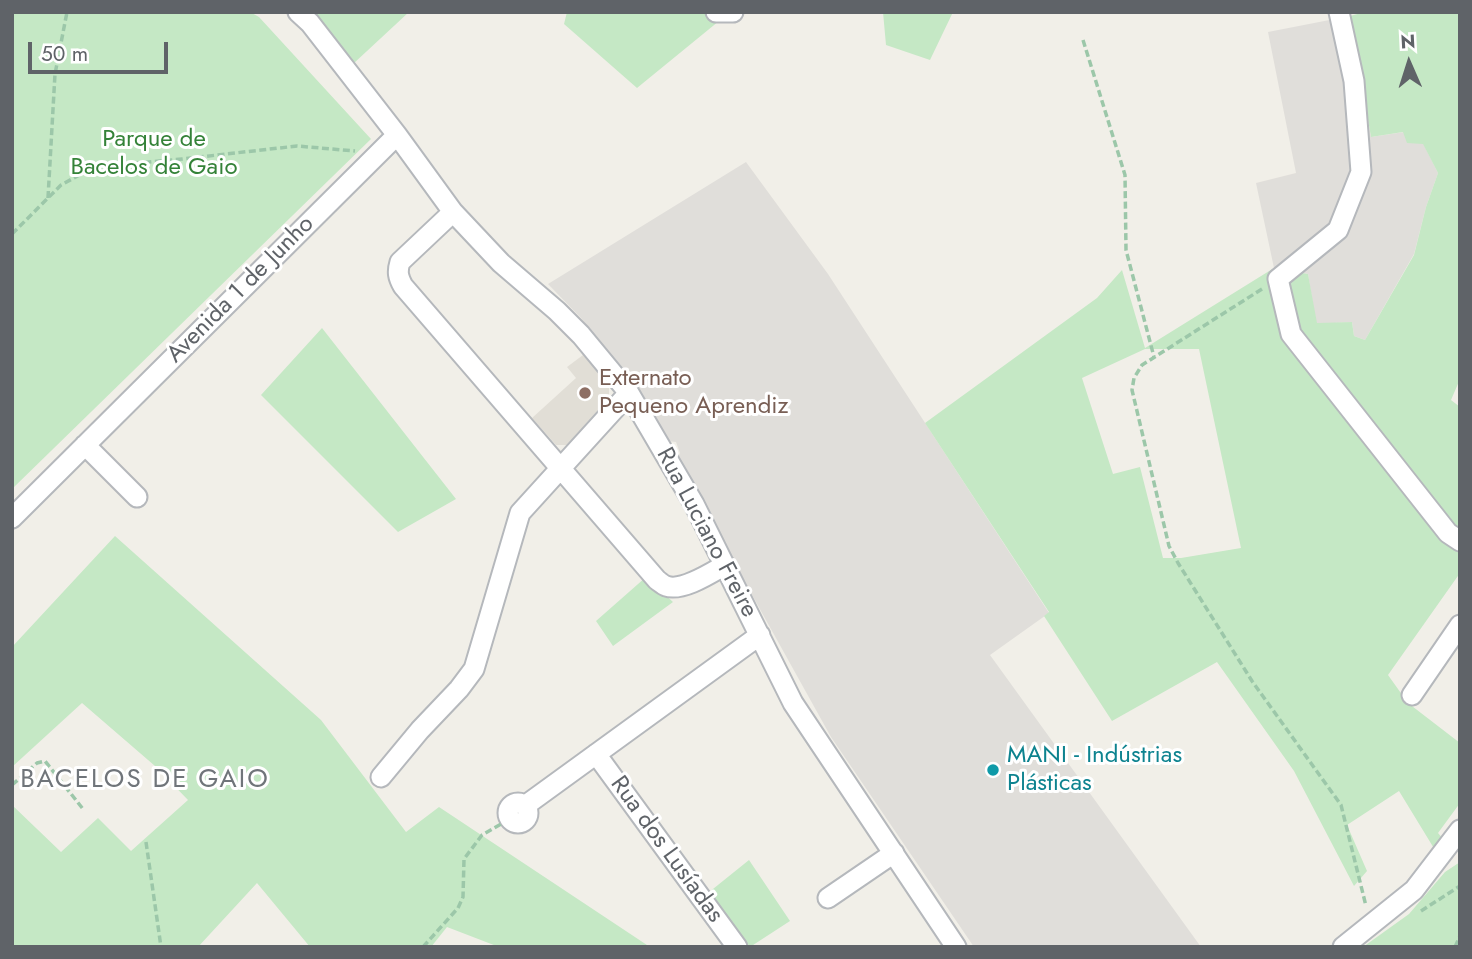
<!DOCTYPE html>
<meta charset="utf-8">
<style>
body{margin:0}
#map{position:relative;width:1472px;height:959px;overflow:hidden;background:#f1efe8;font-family:Jost,sans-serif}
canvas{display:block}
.frame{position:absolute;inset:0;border:14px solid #5f6368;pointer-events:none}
.north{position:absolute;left:1374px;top:28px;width:70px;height:70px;-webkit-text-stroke:5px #fff;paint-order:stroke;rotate:357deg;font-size:19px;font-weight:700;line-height:28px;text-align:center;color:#5f6368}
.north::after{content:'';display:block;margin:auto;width:24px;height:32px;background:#5f6368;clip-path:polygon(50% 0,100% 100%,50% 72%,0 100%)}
.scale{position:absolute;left:28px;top:42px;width:140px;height:32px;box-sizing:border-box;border:4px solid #5f6368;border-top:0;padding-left:9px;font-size:21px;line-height:24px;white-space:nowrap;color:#5f6368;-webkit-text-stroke:5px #fff;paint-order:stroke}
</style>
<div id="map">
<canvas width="1472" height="959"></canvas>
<div class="frame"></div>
<div class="north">N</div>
<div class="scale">50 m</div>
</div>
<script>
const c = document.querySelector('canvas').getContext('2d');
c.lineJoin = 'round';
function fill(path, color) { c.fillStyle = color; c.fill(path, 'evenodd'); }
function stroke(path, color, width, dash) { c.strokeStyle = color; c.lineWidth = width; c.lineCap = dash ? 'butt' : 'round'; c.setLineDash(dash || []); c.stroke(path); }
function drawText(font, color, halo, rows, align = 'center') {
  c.font = font + ' Jost,sans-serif'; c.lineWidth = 6; c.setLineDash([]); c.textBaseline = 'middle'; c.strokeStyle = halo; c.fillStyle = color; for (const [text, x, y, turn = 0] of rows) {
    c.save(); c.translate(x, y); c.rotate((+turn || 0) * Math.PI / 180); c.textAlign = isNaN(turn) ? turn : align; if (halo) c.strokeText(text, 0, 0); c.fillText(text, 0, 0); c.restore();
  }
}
fill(new Path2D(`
 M1350 16 1371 137 1404 132 1423 143 1438 173 1426 207 1414 254 1365 340 1354 336 1352 322 1316 324 1308 274 1274 268 1256 183 1296 173 1268 32Z
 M746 162 828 274 1049 613 990 655 1201 947H974L831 737 677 460 680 453 676 442 667 441 634 387 581 318 548 284Z`), '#e0deda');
fill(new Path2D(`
 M583 355 609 384V401L568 445H556L532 418 576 378 567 367Z`), '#e1ded6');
fill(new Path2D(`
 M12 12H250L259 17 371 139 12 489Z
 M307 12H409L353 64Z
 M567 12H707L719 21 637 88 564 24Z
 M883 12H953L930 60 886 45Z
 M1365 12H1460V379L1451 400 1460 407V573L1388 675 1408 703 1460 743V803L1438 833 1444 840 1435 850 1399 791 1347 825 1367 871 1354 886 1294 771 1217 662 1112 721 1044 616 1049 612 925 423 1097 298 1122 270 1145 348 1274 268 1308 274 1317 323 1352 322 1354 336 1365 340 1414 255 1426 207 1438 173 1423 144 1407 143 1403 132 1371 137 1350 16ZM1145 349H1199L1241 548 1181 558H1163L1140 467 1113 474 1082 378Z
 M322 328 456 499 398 532 261 395Z
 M115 536 321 720 406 832 439 807 650 947H499L447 927 431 947H310L257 883 198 947H12V805L61 852 98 818 131 851 188 800 155 766 82 703 12 767V647Z
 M646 577 673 602 613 646 596 621Z
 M749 860 790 921 750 947 708 893Z
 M1460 862V947H1363L1409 914 1445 872Z`), '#c5e8c5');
const minor = new Path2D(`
 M298 12 310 23 397 135 453 212 501 263 557 311 581 335 629 393 694 504 793 703 956 947
 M716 12H733
 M1339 12 1354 81 1361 172 1338 230 1278 279 1291 334 1448 533 1460 541
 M453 212 400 262C397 272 398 277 403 286L657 580C660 582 663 585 666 586 682 592 711 573 725 565
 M85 445 137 497
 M12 518 397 135
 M1412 695 1460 625
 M596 754 737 947
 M381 777 420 730 459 689 474 669 520 513 629 393
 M508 813a10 10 0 1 1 20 0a10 10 0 1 1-20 0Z
 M526 805 760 635
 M828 898 894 853
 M1343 947 1414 890 1460 830`);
stroke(minor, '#b5b8bc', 23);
stroke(new Path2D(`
 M1083 40 1125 175 1126 250 1154 357
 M48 198 55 74 67 12
 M12 234 61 185 94 167 182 159 297 146 355 151
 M1262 289 1142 365 1134 378 1132 390 1169 546 1178 563 1252 681 1341 805 1366 906
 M12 785 37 763 45 761 83 809
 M146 842 161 947
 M1421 911 1460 886
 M423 947 458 908 463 897 464 859 482 835 510 819
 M1455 947 1460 936`), '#9cc7a9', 3.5, [7, 3.5]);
stroke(minor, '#fff', 19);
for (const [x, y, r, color] of [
 [585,393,7,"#8d6e63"],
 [993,770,7,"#0f9aa8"]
]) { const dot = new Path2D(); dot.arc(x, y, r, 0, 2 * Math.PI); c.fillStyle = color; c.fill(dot); stroke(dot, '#fff', 2.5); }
drawText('24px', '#348238', '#fff', [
 ["Parque de",154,140],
 ["Bacelos de Gaio",154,168]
]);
drawText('24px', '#5f6368', '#fff', [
 ["Avenida 1 de Junho",241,290,-45],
 ["Rua Luciano Freire",706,533,62],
 ["Rua dos Lusíadas",666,850,54]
]);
drawText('24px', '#785e54', '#fff', [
 ["Externato",599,379],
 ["Pequeno Aprendiz",599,407]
], 'left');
drawText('24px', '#0d838f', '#fff', [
 ["MANI - Indústrias",1007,756],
 ["Plásticas",1007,784]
], 'left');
c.letterSpacing = '2px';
drawText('26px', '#70757a', '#fff', [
 ["BACELOS DE GAIO",145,781]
]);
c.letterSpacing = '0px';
</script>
